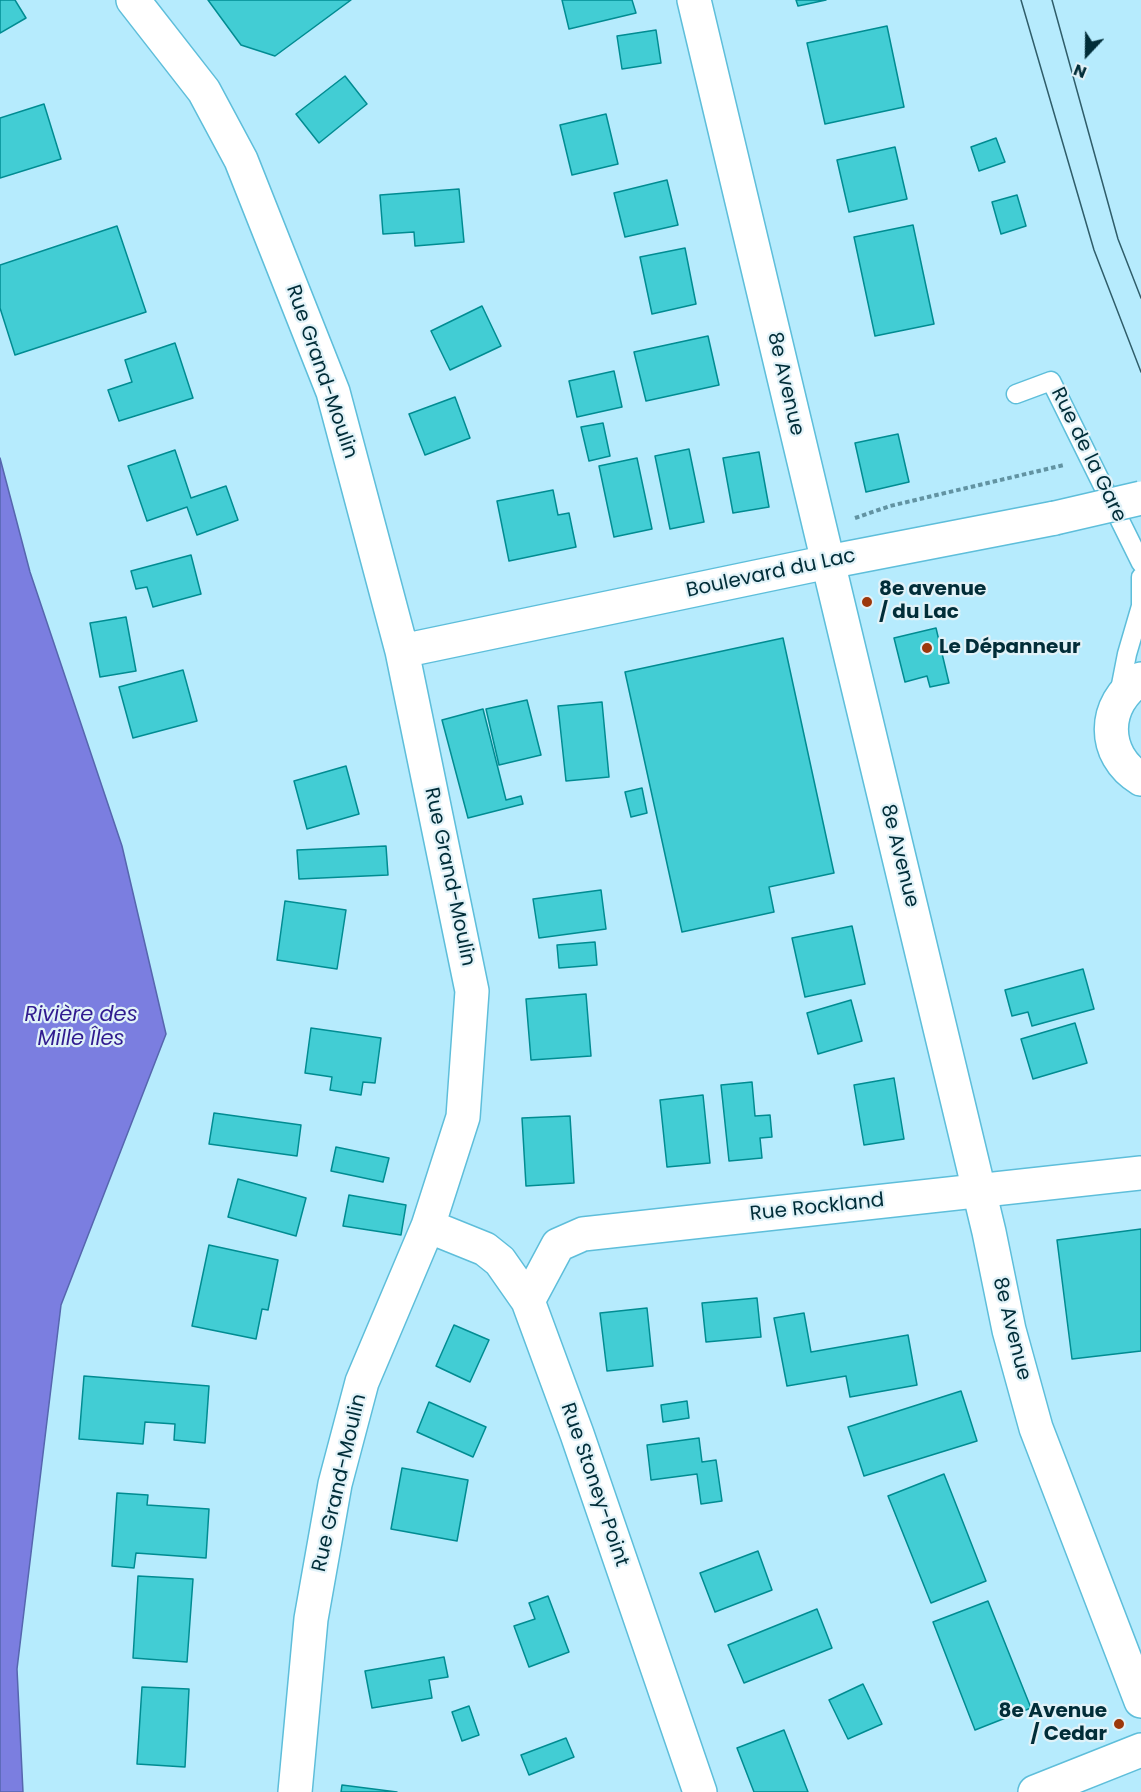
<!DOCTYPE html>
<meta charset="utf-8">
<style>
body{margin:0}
#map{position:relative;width:1141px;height:1792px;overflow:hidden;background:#b6ebfd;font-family:Poppins,sans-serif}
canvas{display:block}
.north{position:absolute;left:1057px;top:24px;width:60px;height:60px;-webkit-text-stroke:4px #e1f2f8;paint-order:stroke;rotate:202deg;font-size:16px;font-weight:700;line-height:24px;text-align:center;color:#012d38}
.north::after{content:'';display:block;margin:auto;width:21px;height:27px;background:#012d38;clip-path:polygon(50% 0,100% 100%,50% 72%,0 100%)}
</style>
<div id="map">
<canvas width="1141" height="1792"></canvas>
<div class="north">N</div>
</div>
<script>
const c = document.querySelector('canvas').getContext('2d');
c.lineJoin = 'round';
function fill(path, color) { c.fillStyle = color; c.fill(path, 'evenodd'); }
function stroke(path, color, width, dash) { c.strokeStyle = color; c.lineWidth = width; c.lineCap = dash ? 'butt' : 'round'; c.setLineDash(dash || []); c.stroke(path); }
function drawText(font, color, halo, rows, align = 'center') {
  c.font = font + ' Poppins,sans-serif'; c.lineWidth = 4.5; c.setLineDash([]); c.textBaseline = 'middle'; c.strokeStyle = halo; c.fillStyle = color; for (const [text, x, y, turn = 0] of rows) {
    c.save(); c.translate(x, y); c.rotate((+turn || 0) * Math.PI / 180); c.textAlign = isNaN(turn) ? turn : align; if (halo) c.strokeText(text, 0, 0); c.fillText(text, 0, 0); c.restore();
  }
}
const water = new Path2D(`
 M0 458 30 572 122 846 166 1034 61 1305 17 1669 23 1792H0Z`);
fill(water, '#7b7ee0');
stroke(water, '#5666ae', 1.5);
const building = new Path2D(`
 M0 0H15L26 18 0 33Z
 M208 0H351L275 56 241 45Z
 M562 0H632L636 13 569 29Z
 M796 0H826L798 6Z
 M887 26 904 107 825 124 807 43Z
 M656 30 661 63 622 69 617 36Z
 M345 76 367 104 319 143 296 114Z
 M44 104 61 159 0 178V118Z
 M606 114 618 164 572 175 560 125Z
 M996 138 1005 162 979 171 971 147Z
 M895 147 907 199 849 212 837 160Z
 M667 180 678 225 625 237 614 193Z
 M459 189 464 242 415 246 414 232 383 234 380 195Z
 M1017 195 1026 226 1001 234 992 202Z
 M913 225 934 324 875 336 854 237Z
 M117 226 146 312 15 355 0 308V265Z
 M685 248 696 304 652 314 640 257Z
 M482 306 501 346 450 370 431 331Z
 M708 336 719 385 646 401 634 352Z
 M175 343 193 398 119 421 108 390 132 382 125 360Z
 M614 371 622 407 577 417 569 381Z
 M455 397 470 438 425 455 409 414Z
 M603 423 610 456 589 461 581 427Z
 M898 434 909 482 866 492 855 443Z
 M689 449 704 522 670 529 655 456Z
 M175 450 191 498 226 486 238 520 197 535 187 507 147 521 128 466Z
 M759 452 769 507 733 513 723 458Z
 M637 458 652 529 614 537 599 466Z
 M553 490 558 515 569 513 576 547 509 561 497 501Z
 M191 555 201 594 153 607 147 587 136 589 131 571Z
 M126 617 136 671 100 677 90 623Z
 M936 628 949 683 930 687 927 676 905 682 894 638Z
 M783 638 834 873 769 887 774 912 682 932 625 672Z
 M183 670 197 721 133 738 119 687Z
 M527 700 541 755 499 765 486 709Z
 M602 702 609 777 566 781 558 706Z
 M483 709 506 800 521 796 523 804 468 818 442 720Z
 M346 766 359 814 307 829 294 781Z
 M642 788 647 813 631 817 625 792Z
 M386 846 388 875 299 879 297 850Z
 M601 890 606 929 539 938 533 899Z
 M285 901 346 910 337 969 277 960Z
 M852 926 865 984 805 997 792 938Z
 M595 942 597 965 559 968 557 945Z
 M1083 969 1094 1009 1032 1026 1028 1012 1012 1016 1005 990Z
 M586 994 591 1056 531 1060 526 999Z
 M851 1000 862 1041 818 1054 807 1013Z
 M1075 1023 1087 1063 1033 1079 1021 1039Z
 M311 1028 381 1038 375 1083 363 1082 361 1095 330 1090 332 1077 305 1073Z
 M894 1078 904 1139 864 1145 854 1085Z
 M752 1082 755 1116 770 1115 772 1137 760 1138 762 1158 729 1161 721 1085Z
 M703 1095 710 1163 667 1167 660 1100Z
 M214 1113 301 1125 297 1156 209 1144Z
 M570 1116 574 1183 526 1186 522 1118Z
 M336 1147 389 1158 383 1182 331 1171Z
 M238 1179 306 1198 296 1236 228 1217Z
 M349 1195 406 1205 401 1235 343 1226Z
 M1141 1229V1351L1072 1359 1057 1240Z
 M209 1245 278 1260 268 1310 262 1309 256 1339 192 1326Z
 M757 1298 761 1337 706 1342 702 1303Z
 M647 1308 653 1366 607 1371 600 1313Z
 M804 1313 811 1352 908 1335 917 1385 850 1397 846 1376 787 1386 774 1318Z
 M454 1325 489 1340 470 1382 436 1366Z
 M84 1376 209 1386 205 1443 174 1440 175 1424 145 1422 143 1444 79 1439Z
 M961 1391 977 1441 864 1476 848 1427Z
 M687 1401 689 1418 663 1422 661 1405Z
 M429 1402 486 1427 473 1457 417 1432Z
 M699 1438 702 1462 716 1460 722 1501 701 1504 697 1474 651 1480 647 1445Z
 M402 1468 468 1480 457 1541 391 1529Z
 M944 1474 986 1581 931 1603 888 1496Z
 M117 1493 148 1495 147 1505 209 1509 206 1558 136 1553 134 1568 112 1566Z
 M758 1551 772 1590 715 1612 700 1573Z
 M138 1576 193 1579 187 1662 133 1658Z
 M548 1596 569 1652 529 1667 514 1626 535 1619 529 1603Z
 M988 1601 1031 1708 975 1730 933 1622Z
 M817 1609 832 1648 744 1683 728 1645Z
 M444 1657 448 1677 429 1680 432 1698 372 1708 365 1671Z
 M863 1684 882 1724 848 1739 829 1700Z
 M142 1687 189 1689 185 1767 137 1764Z
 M469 1706 479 1735 462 1741 452 1712Z
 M784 1730 808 1792H754L737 1748Z
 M566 1738 574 1757 529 1775 521 1755Z
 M342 1785 397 1792H341Z`);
fill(building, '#42cdd4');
stroke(building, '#008c92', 1.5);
const lane = new Path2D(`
 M1016 394 1051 381 1141 563
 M1119 695 1127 654 1141 606V577`);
const street = new Path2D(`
 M133 0 204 91 241 160 333 392 402 651 472 991 463 1117 428 1226 362 1382 335 1484 311 1619 295 1792
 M402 651 828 562 694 0
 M1141 679C1102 703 1101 755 1141 779
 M428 1226 485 1249 500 1261 528 1301 577 1434 700 1792
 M528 1301 558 1245 583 1234 1141 1173
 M1035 1792 1141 1750`);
const secondary = new Path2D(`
 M1055 518 828 562 989 1232 1009 1330 1036 1428 1141 1701`);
stroke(lane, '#5ebeda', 21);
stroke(street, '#5ebeda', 36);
stroke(secondary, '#5ebeda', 36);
stroke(new Path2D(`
 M855 518 890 506 1064 465`), '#6293a2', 4, [4.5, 3]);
stroke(lane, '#fff', 18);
stroke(street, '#fff', 33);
stroke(secondary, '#fff', 33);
stroke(new Path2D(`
 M1021 0 1094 250 1141 372
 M1052 0 1118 239 1141 298`), '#2f5d6a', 1.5);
const secondaryBridge = new Path2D(`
 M1055 518 1141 498`);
stroke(secondaryBridge, '#5ebeda', 36, []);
stroke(secondaryBridge, '#fff', 33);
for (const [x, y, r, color] of [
 [867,602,6,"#9d380b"],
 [927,648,6,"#9d380b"],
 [1119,1724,6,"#9d380b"]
]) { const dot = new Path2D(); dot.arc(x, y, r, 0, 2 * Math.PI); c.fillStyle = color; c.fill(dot); stroke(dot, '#e1f2f8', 2); }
drawText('20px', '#012d38', '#e1f2f8', [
 ["Rue Grand-Moulin",321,372,71],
 ["8e Avenue",785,384,77],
 ["Rue de la Gare",1088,455,64],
 ["Boulevard du Lac",771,574,-12],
 ["8e Avenue",899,856,76],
 ["Rue Grand-Moulin",449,877,78],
 ["Rue Rockland",817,1208,-6],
 ["8e Avenue",1011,1329,76],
 ["Rue Grand-Moulin",340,1483,-77],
 ["Rue Stoney-Point",594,1485,71]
]);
drawText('bold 20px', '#012d38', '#e1f2f8', [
 ["8e avenue",879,590],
 ["/ du Lac",879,613],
 ["Le Dépanneur",939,648],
 ["8e Avenue",1107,1712,"right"],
 ["/ Cedar",1107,1735,"right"]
], 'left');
drawText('italic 21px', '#301b8f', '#e1f2f8', [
 ["Rivière des",81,1016],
 ["Mille Îles",81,1040]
]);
</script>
